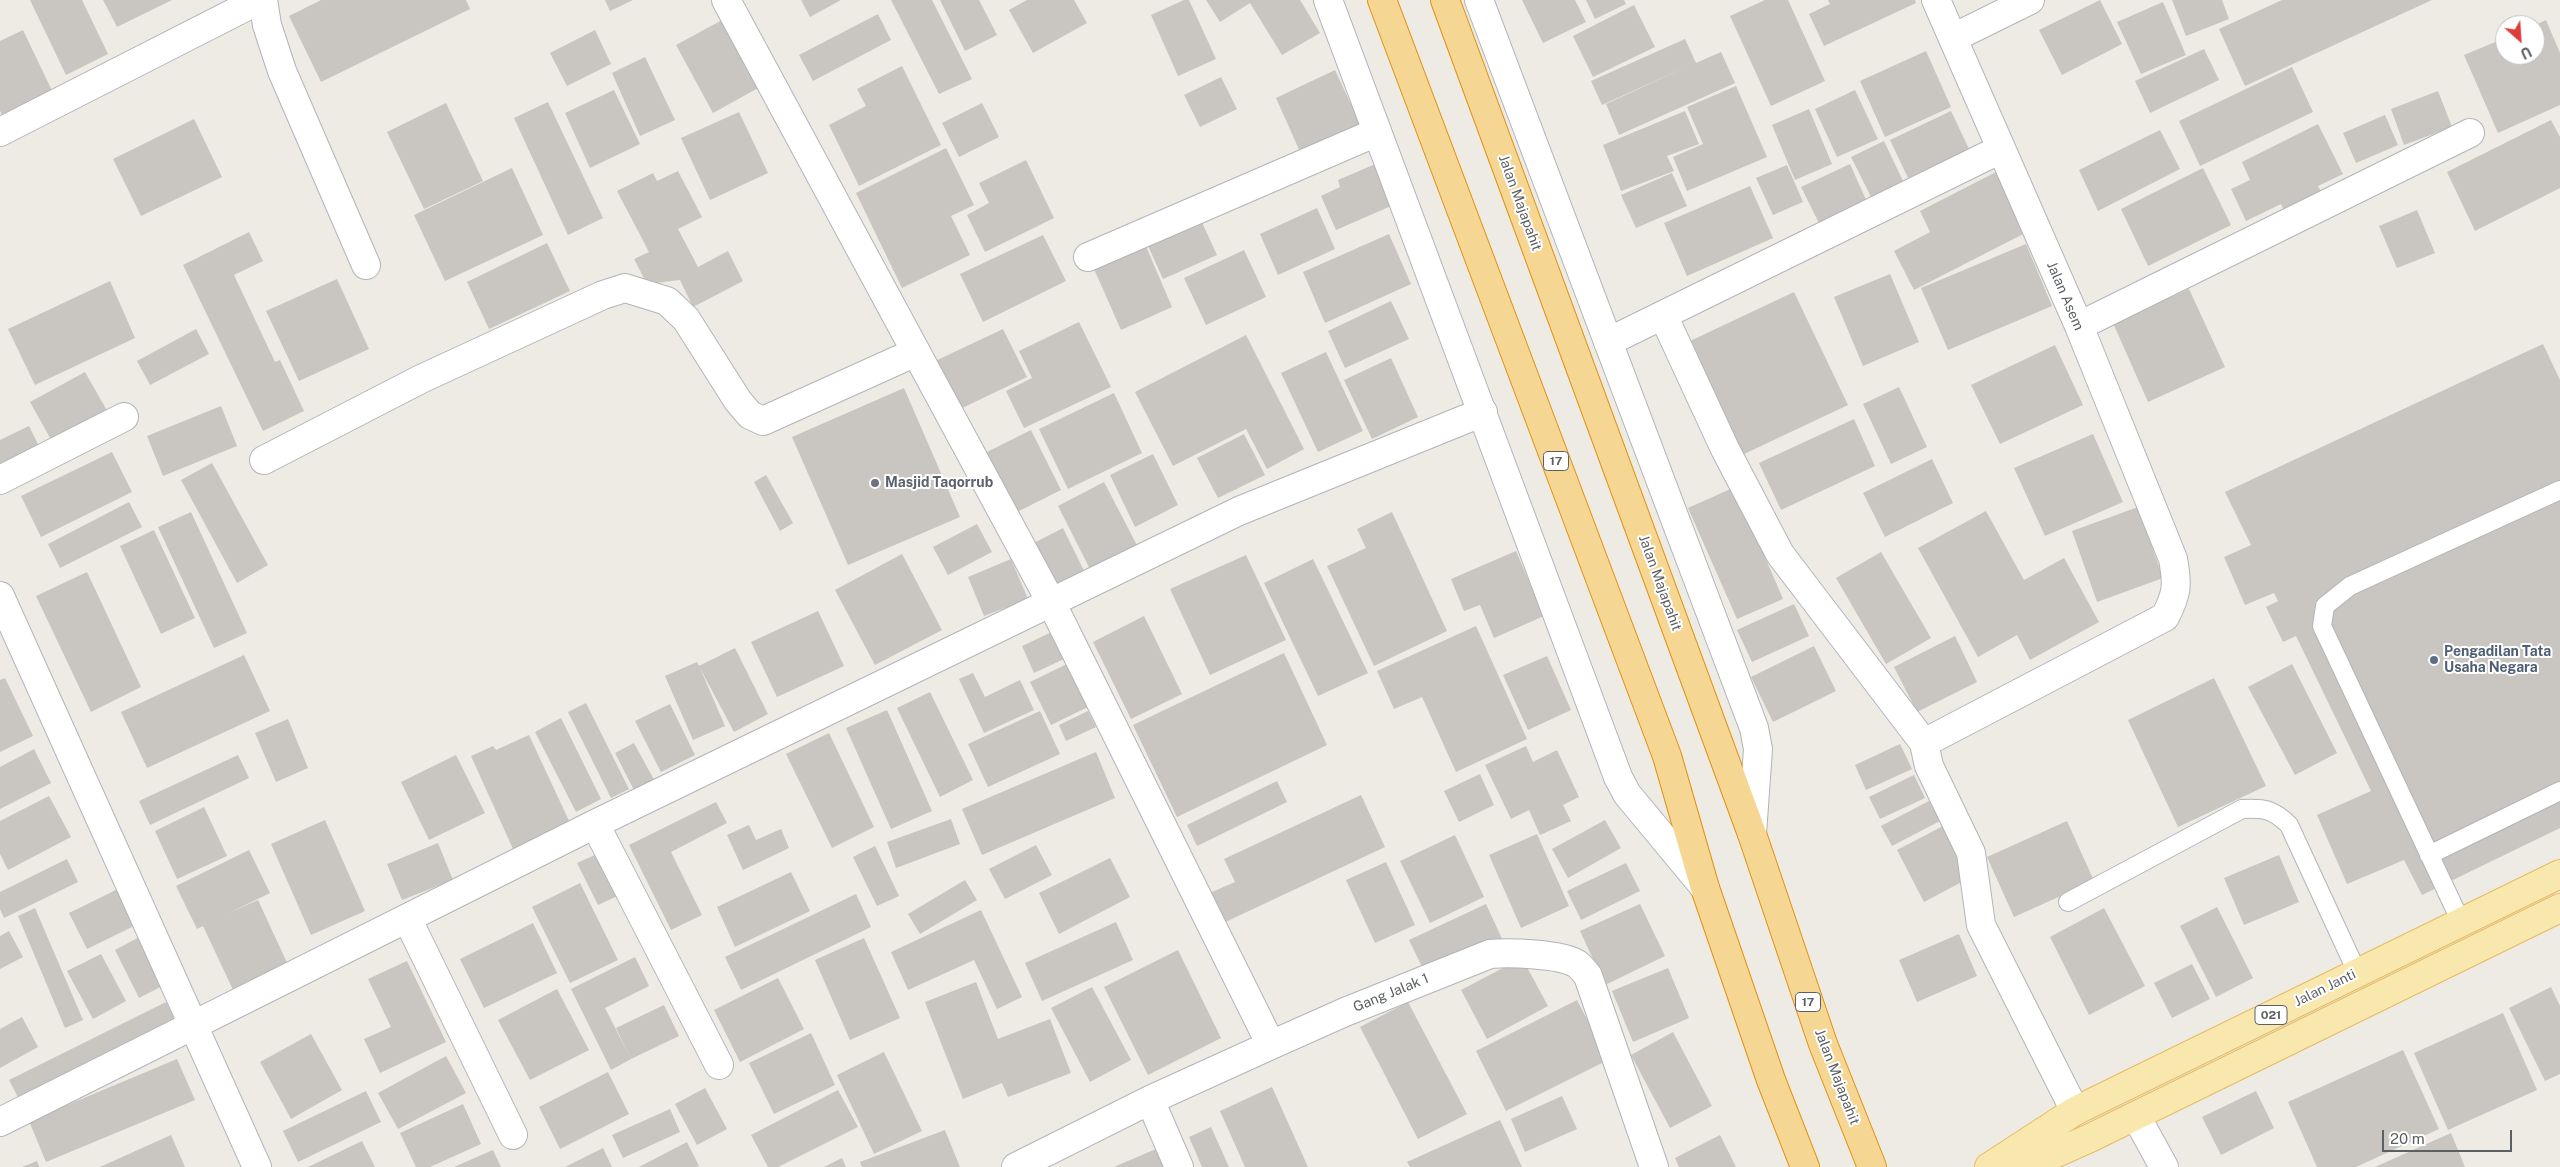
<!DOCTYPE html>
<style>
body{margin:0}
#map{position:relative;width:2560px;height:1167px;overflow:hidden;background:#edebe4;font-family:"Public Sans",sans-serif}
canvas{display:block}
.north{position:absolute;left:2495px;top:15px;width:50px;height:50px;box-sizing:border-box;background:#fff;border:1px solid #bebfc1;border-radius:50%;rotate:154deg;font-size:14px;font-weight:700;line-height:20px;text-align:center;color:#5c6063}
.north::after{content:'';display:block;margin:auto;width:18px;height:22px;background:#dc3e3b;clip-path:polygon(50% 0,100% 100%,50% 72%,0 100%)}
.scale{position:absolute;left:2382px;top:1130px;width:130px;height:22px;box-sizing:border-box;border:2px solid #5c6063;border-top:0;padding-left:6px;font-size:15px;line-height:18px;white-space:nowrap;color:#5c6063;-webkit-text-stroke:4px #fff;paint-order:stroke}
</style>
<div id="map">
<canvas width="2560" height="1167"></canvas>
<div class="north">U</div>
<div class="scale">20 m</div>
</div>
<script>
const c = document.querySelector('canvas').getContext('2d');
c.lineJoin = 'round';
function fill(path, color) { c.fillStyle = color; c.fill(path, 'evenodd'); }
function stroke(path, color, width, dash) { c.strokeStyle = color; c.lineWidth = width; c.lineCap = dash ? 'butt' : 'round'; c.setLineDash(dash || []); c.stroke(path); }
function drawText(font, color, halo, rows, align = 'center') {
  c.font = font + ' "Public Sans",sans-serif'; c.lineWidth = 4; c.setLineDash([]); c.textBaseline = 'middle'; c.strokeStyle = halo; c.fillStyle = color; for (const [text, x, y, turn = 0] of rows) {
    c.save(); c.translate(x, y); c.rotate((+turn || 0) * Math.PI / 180); c.textAlign = isNaN(turn) ? turn : align; if (halo) c.strokeText(text, 0, 0); c.fillText(text, 0, 0); c.restore();
  }
}
fill(new Path2D(`
 M30 0H82L108 54 66 75Z
 M103 0H172L117 27Z
 M321 0H466L470 9 321 82 289 16Z
 M605 0H633L610 11Z
 M801 0H841L810 17Z
 M891 0H932L972 79 939 94Z
 M940 0H979L997 35 965 51Z
 M1027 0H1074L1087 23 1033 53 1009 10Z
 M1184 0H1189L1216 59 1178 76 1151 15Z
 M1206 0H1300L1320 33 1282 55 1250 3 1220 22Z
 M1522 0H1575L1586 22 1543 43Z
 M1586 0H1624L1626 4 1595 19Z
 M1765 0H1788L1825 81 1771 106 1730 16Z
 M1828 0H1915L1916 3 1824 46 1809 14 1830 4Z
 M2100 0 2122 44 2062 75 2039 30Z
 M2172 0H2222L2229 19 2186 36Z
 M2282 0H2432L2245 86 2219 29Z
 M2163 2 2186 55 2141 74 2117 22Z
 M1634 5 1655 47 1593 77 1573 36Z
 M878 14 891 40 813 81 799 55Z
 M724 19 760 87 713 113 676 45Z
 M2546 20 2560 53V105L2498 133 2464 55 2505 38V55H2535V25Z
 M23 30 56 99 6 123 0 111V41Z
 M595 30 611 64 567 86 550 53Z
 M1685 39 1696 63 1721 52 1735 83 1619 135 1606 104 1688 66 1602 105 1591 81Z
 M2204 49 2219 80 2150 113 2135 81Z
 M1926 51 1951 107 1885 137 1860 81Z
 M645 57 675 120 640 136 612 73Z
 M902 66 941 145 859 186 829 125 866 106 857 89Z
 M2292 67 2313 112 2200 166 2179 121Z
 M1335 70 1361 126 1301 154 1276 98Z
 M1221 77 1237 109 1200 127 1184 95Z
 M1736 86 1767 157 1687 191 1673 157 1703 144 1687 107Z
 M614 90 640 144 590 168 565 113Z
 M1855 90 1878 139 1837 157 1815 109Z
 M2438 91 2452 127 2404 145 2391 109Z
 M548 102 603 218 568 235 514 118Z
 M446 103 483 181 424 209 387 132Z
 M982 103 999 137 959 157 942 123Z
 M1809 109 1832 164 1795 180 1772 125Z
 M1685 111 1699 144 1667 156 1674 171 1621 191 1603 145Z
 M1951 111 1969 149 1908 178 1890 140Z
 M739 112 768 173 710 200 681 138Z
 M2385 115 2398 145 2356 163 2343 133Z
 M194 119 222 177 141 216 113 159Z
 M2551 120 2560 137V188L2475 231 2447 172Z
 M2318 124 2343 174 2318 186 2322 194 2285 213 2281 204 2246 221 2231 189 2250 180 2242 162Z
 M2160 130 2180 169 2098 211 2079 170Z
 M1884 141 1903 181 1871 197 1851 157Z
 M946 148 974 205 951 216 970 255 902 288 856 193Z
 M1026 160 1054 218 985 252 967 215 989 203 979 183Z
 M1380 162 1398 203 1336 230 1321 196 1340 187 1338 180Z
 M1850 164 1867 202 1820 225 1801 187Z
 M1787 165 1803 202 1773 215 1756 178Z
 M512 168 543 235 445 281 414 215Z
 M2203 168 2231 225 2148 266 2121 209Z
 M678 171 702 217 678 229 698 267 728 251 743 281 693 307 680 280 647 284 634 259 649 252 617 191 653 173 657 181Z
 M1996 172 2027 232 1914 290 1894 251 1930 232 1920 211Z
 M1672 173 1687 206 1636 228 1621 195Z
 M1750 186 1773 238 1687 276 1664 223Z
 M1317 208 1335 249 1278 275 1260 234Z
 M2417 210 2435 253 2397 268 2379 226Z
 M1198 214 1217 255 1163 279 1144 237Z
 M249 232 263 261 234 275 275 362 280 360 304 411 263 431 183 265Z
 M1389 234 1411 284 1325 323 1303 272Z
 M1043 235 1066 281 983 322 960 274Z
 M1142 237 1172 307 1121 330 1090 260Z
 M547 243 570 291 489 329 467 282Z
 M2026 244 2052 306 1948 350 1921 288Z
 M1244 250 1266 297 1206 325 1184 278Z
 M1890 274 1919 342 1863 366 1834 297Z
 M337 279 369 349 299 381 266 311Z
 M110 281 135 338 35 385 8 329Z
 M2189 289 2225 367 2148 402 2113 323Z
 M1794 292 1848 405 1742 455 1688 342Z
 M1391 301 1409 339 1345 368 1328 331Z
 M1079 322 1111 387 1024 428 1006 391 1032 378 1019 351Z
 M196 329 209 354 150 385 137 361Z
 M1003 329 1027 377 956 411 933 362Z
 M1246 335 1304 449 1267 469 1246 429 1173 466 1135 392Z
 M2543 344 2560 380V828L2422 895 2404 860 2347 884 2317 815 2371 791 2296 636 2283 642 2266 607 2278 601 2274 593 2245 605 2224 557 2251 545 2225 492Z
 M2055 345 2083 405 2000 444 1971 385Z
 M1326 352 1363 431 1318 452 1281 373Z
 M1391 358 1418 417 1372 439 1344 380Z
 M85 372 109 414 54 445 30 402Z
 M1899 387 1927 447 1891 464 1863 404Z
 M904 388 960 517 848 565 792 437Z
 M1114 393 1142 453 1068 489 1039 429Z
 M221 406 237 446 163 476 147 436Z
 M1854 419 1875 466 1781 510 1759 463Z
 M29 426 44 456 0 477V440Z
 M1031 430 1061 490 1015 513 985 453Z
 M1244 434 1265 475 1218 498 1197 458Z
 M2093 434 2123 502 2045 536 2014 468Z
 M112 452 132 492 41 537 21 496Z
 M1153 454 1178 505 1135 527 1110 475Z
 M1932 459 1953 503 1885 537 1863 493Z
 M212 463 268 565 237 583 181 480Z
 M766 475 793 523 780 531 754 482Z
 M1104 482 1140 551 1093 575 1058 506Z
 M1735 487 1783 599 1737 619 1688 508Z
 M129 502 142 527 60 568 48 544Z
 M2138 507 2163 578 2097 602 2072 531Z
 M1986 511 2024 580 2064 558 2099 622 2030 660 2017 635 1978 657 1918 548Z
 M191 512 247 633 214 648 158 527Z
 M1392 512 1447 631 1374 666 1327 566 1366 548 1357 529Z
 M977 524 992 552 948 575 933 547Z
 M1063 528 1088 579 1056 596 1030 545Z
 M154 530 195 618 161 634 120 546Z
 M1516 551 1544 616 1494 638 1480 605 1464 611 1451 579Z
 M1881 552 1931 638 1886 664 1836 578Z
 M902 554 942 630 875 665 835 590Z
 M1246 555 1286 640 1210 675 1170 589Z
 M1011 559 1028 599 984 616 968 577Z
 M1313 559 1368 673 1318 696 1264 583Z
 M87 572 141 687 91 712 36 596Z
 M1794 604 1809 636 1752 662 1737 630Z
 M818 611 844 666 777 697 751 642Z
 M1144 616 1182 694 1131 719 1093 642Z
 M1476 626 1527 739 1456 772 1422 697 1394 709 1377 671Z
 M1052 632 1064 659 1034 673 1022 646Z
 M1955 636 1977 682 1917 712 1894 667Z
 M1814 646 1836 691 1773 722 1751 677Z
 M735 648 768 714 734 732 700 668 725 726 693 740 665 676 697 662 699 666Z
 M1284 653 1327 745 1177 817 1133 725Z
 M244 655 270 711 147 768 121 712Z
 M1547 656 1571 710 1528 730 1503 675Z
 M1071 662 1092 705 1051 725 1030 682Z
 M2292 664 2337 753 2295 775 2248 687Z
 M973 673 985 697 1020 680 1034 710 984 733 959 679Z
 M5 678 33 736 0 752V680Z
 M2214 678 2266 786 2178 827 2128 720Z
 M930 692 973 780 940 797 897 708Z
 M586 703 629 789 611 798 568 712Z
 M670 704 695 755 661 772 635 721Z
 M887 710 932 811 891 829 846 728Z
 M1040 711 1060 754 988 787 968 744Z
 M1088 711 1096 727 1066 741 1059 725Z
 M561 718 601 799 576 812 535 732Z
 M288 719 308 768 276 782 255 733Z
 M829 733 874 827 832 848 786 754Z
 M529 735 570 823 513 849 471 756 493 746 496 750Z
 M634 743 658 787 638 798 615 753Z
 M1900 744 1912 769 1866 790 1855 765Z
 M1526 746 1533 762 1557 750 1579 797 1563 805 1571 821 1540 835 1529 810 1511 819 1485 765Z
 M34 749 51 783 0 809V767Z
 M1096 752 1115 798 982 855 962 809Z
 M238 755 249 778 150 825 139 801Z
 M456 755 485 813 429 840 401 782Z
 M1480 774 1494 805 1459 822 1444 791Z
 M1914 775 1925 798 1880 819 1869 797Z
 M1277 781 1287 802 1197 846 1187 825Z
 M1361 795 1385 847 1217 926 1203 896 1235 882 1224 859Z
 M49 796 71 837 8 870 0 854V821Z
 M1929 801 1940 821 1892 846 1881 826Z
 M716 802 727 823 671 852 702 915 671 930 629 845Z
 M204 807 227 856 177 879 155 831Z
 M951 819 960 844 896 868 887 842Z
 M325 820 365 911 311 935 271 844Z
 M1605 820 1621 848 1568 878 1552 849Z
 M2067 821 2094 881 2014 917 1987 857Z
 M749 825 756 840 781 829 789 848 743 870 727 835Z
 M1945 825 1973 876 1924 902 1897 850Z
 M1537 834 1569 906 1521 928 1489 855Z
 M1455 835 1484 897 1430 923 1400 861Z
 M438 843 453 880 402 900 387 864Z
 M1036 845 1052 875 1005 899 989 869Z
 M875 846 899 896 877 906 853 857Z
 M249 850 270 893 227 914 258 900 289 967 234 992 203 926 197 929 176 886Z
 M606 850 626 892 598 905 577 863Z
 M2279 855 2299 902 2244 925 2224 878Z
 M1110 858 1130 897 1059 934 1039 893Z
 M67 859 78 882 4 918 0 909V892Z
 M1386 862 1415 925 1375 943 1346 880Z
 M1626 863 1640 891 1581 920 1567 891Z
 M791 872 810 911 735 947 717 907Z
 M965 880 977 900 920 934 908 914Z
 M580 883 618 960 570 983 532 907Z
 M118 889 136 925 87 949 69 913Z
 M856 894 871 927 741 990 725 957Z
 M1486 904 1503 941 1427 977 1409 940Z
 M1640 904 1665 956 1605 985 1580 931Z
 M2217 907 2253 978 2216 997 2180 926Z
 M35 908 83 1020 65 1028 18 916Z
 M2104 908 2145 986 2089 1015 2050 937Z
 M981 910 1022 997 997 1009 974 960 908 990 891 952Z
 M1116 922 1133 960 1042 1001 1025 963Z
 M533 923 557 973 484 1008 460 959Z
 M9 931 23 957 0 969V936Z
 M149 932 174 980 139 998 115 950Z
 M1959 934 1977 976 1917 1002 1899 960Z
 M864 938 900 1018 850 1040 815 960Z
 M1178 950 1221 1038 1148 1075 1104 987Z
 M101 954 126 1001 93 1019 67 971Z
 M635 957 649 986 605 1008 631 1059 611 1070 571 989Z
 M1522 958 1548 1006 1487 1039 1461 990Z
 M407 961 446 1042 380 1073 364 1039 391 1027 368 979Z
 M2192 964 2210 999 2172 1018 2154 983Z
 M1668 968 1689 1018 1633 1042 1612 991Z
 M778 978 804 1029 740 1062 714 1010Z
 M976 982 998 1039 1050 1019 1071 1073 1008 1097 1002 1083 963 1099 925 1002Z
 M1092 987 1131 1060 1090 1082 1051 1008Z
 M2551 987 2560 1006V1074L2545 1081 2509 1008Z
 M557 989 589 1050 530 1080 498 1020Z
 M1577 1000 1608 1060 1506 1111 1476 1051Z
 M166 1002 179 1027 22 1105 9 1080Z
 M1408 1002 1467 1114 1418 1139 1360 1027Z
 M664 1005 679 1036 631 1059 616 1028Z
 M2503 1013 2537 1090 2448 1130 2414 1053Z
 M22 1017 38 1047 0 1068V1029Z
 M1673 1032 1712 1106 1670 1128 1631 1055Z
 M811 1033 835 1085 774 1114 749 1063Z
 M311 1034 342 1090 291 1119 260 1062Z
 M2403 1050 2439 1129 2356 1167H2317L2288 1102Z
 M884 1052 922 1131 874 1154 837 1075Z
 M446 1056 466 1093 398 1129 378 1093Z
 M177 1059 195 1100 46 1162 29 1121Z
 M608 1072 629 1114 560 1149 539 1107Z
 M1272 1087 1308 1167H1245L1220 1111Z
 M705 1088 727 1129 697 1145 675 1104Z
 M838 1090 858 1127 778 1167H768L751 1135Z
 M366 1091 381 1122 298 1162 283 1131Z
 M2256 1091 2274 1128 2221 1155 2202 1117Z
 M1562 1096 1577 1129 1525 1152 1511 1119Z
 M463 1104 481 1144 430 1167H416L400 1133Z
 M670 1109 680 1132 623 1158 612 1135Z
 M1500 1120 1522 1167H1410L1407 1162Z
 M1211 1127 1229 1167H1202L1189 1137Z
 M945 1130 960 1167H862L860 1162Z
 M2451 1133 2465 1167H2375Z
 M171 1135 185 1167H100Z
 M1720 1135 1736 1167H1679L1675 1158Z
 M362 1141 375 1167H308Z
 M687 1142 699 1166 696 1167H639Z
 M1163 1146 1172 1167H1114Z
 M603 1148 612 1167H565Z
 M493 1150 501 1167H454Z
 M842 1158 846 1167H824Z
 M37 1161 39 1167H22Z`), '#c9c5c0');
const lane = new Path2D(`
 M2429 855 2560 791
 M2068 902 2242 809C2264 808 2273 809 2289 825L2357 972
 M2461 922 2322 626 2325 606 2350 586 2560 490`);
const street = new Path2D(`
 M263 0 267 25 282 71 366 265
 M726 0 1051 602 1271 1045
 M1936 0 2079 326 2173 559C2178 585 2177 594 2165 617L1924 743 1929 766 1971 853 1981 925 2075 1111
 M1953 38 2030 0
 M0 132 259 0
 M1088 257 1377 132
 M1663 315 1725 449 1780 554 1924 743
 M2079 326 2470 133
 M1608 342 2001 149
 M264 460 421 379 603 295 625 288 667 301 686 319 738 401 750 415 763 421 916 352
 M0 480 124 417
 M0 596 257 1167
 M595 824 719 1065
 M407 918 513 1135
 M1150 1100 1179 1167
 M2136 1116 2164 1167
 M0 1122 595 824 1239 511 1483 412
 M1016 1167 1150 1100 1271 1045 1345 1012 1490 954C1509 952 1562 954 1577 964 1581 967 1585 972 1588 976L1654 1167`);
const secondary = new Path2D(`
 M1328 0 1618 777 1627 794 1705 888
 M1479 0 1754 728 1758 749 1752 834`);
const primary = new Path2D(`
 M1989 1167 2075 1111 2560 874
 M2025 1167 2090 1138 2560 908`);
const highway = new Path2D(`
 M1382 0 1667 756 1705 888 1771 1080 1805 1167
 M1445 0 1752 834 1823 1044 1872 1167`);
stroke(lane, '#b1b5b8', 20);
stroke(street, '#b1b5b8', 30);
stroke(secondary, '#b0b4b8', 30);
stroke(primary, '#e7ba63', 30);
stroke(highway, '#e19311', 30);
stroke(lane, '#fff', 18);
stroke(street, '#fff', 28);
stroke(secondary, '#fff', 28);
stroke(primary, '#f9e8ad', 28);
stroke(highway, '#f5d693', 28);
for (const [x, y, r, color] of [
 [875,483,5,"#6b7280"],
 [2434,660,5,"#5c6f8a"]
]) { const dot = new Path2D(); dot.arc(x, y, r, 0, 2 * Math.PI); c.fillStyle = color; c.fill(dot); stroke(dot, '#fff', 2); }
for (const [x, y, w] of [
 [1556,461,25],
 [1808,1002,25],
 [2271,1015,32]
]) { const box = new Path2D(); box.roundRect(x - w / 2, y - 9.5, w, 19, 4); c.fillStyle = '#fff'; c.fill(box); stroke(box, '#5c6063', 1); }
drawText('bold 12px', '#5c6063', null, [
 ["17",1556,461],
 ["17",1808,1002],
 ["021",2271,1015]
]);
drawText('14px', '#5c6063', '#fff', [
 ["Jalan Majapahit",1520,203,70],
 ["Jalan Asem",2065,296,67],
 ["Jalan Majapahit",1660,583,70],
 ["Jalan Janti",2325,988,-26],
 ["Gang Jalak 1",1391,993,-22],
 ["Jalan Majapahit",1837,1077,69]
]);
drawText('bold 14px', '#5b616d', '#fff', [
 ["Masjid Taqorrub",885,483]
], 'left');
drawText('bold 14px', '#4e5e75', '#fff', [
 ["Pengadilan Tata",2444,652],
 ["Usaha Negara",2444,668]
], 'left');
</script>
